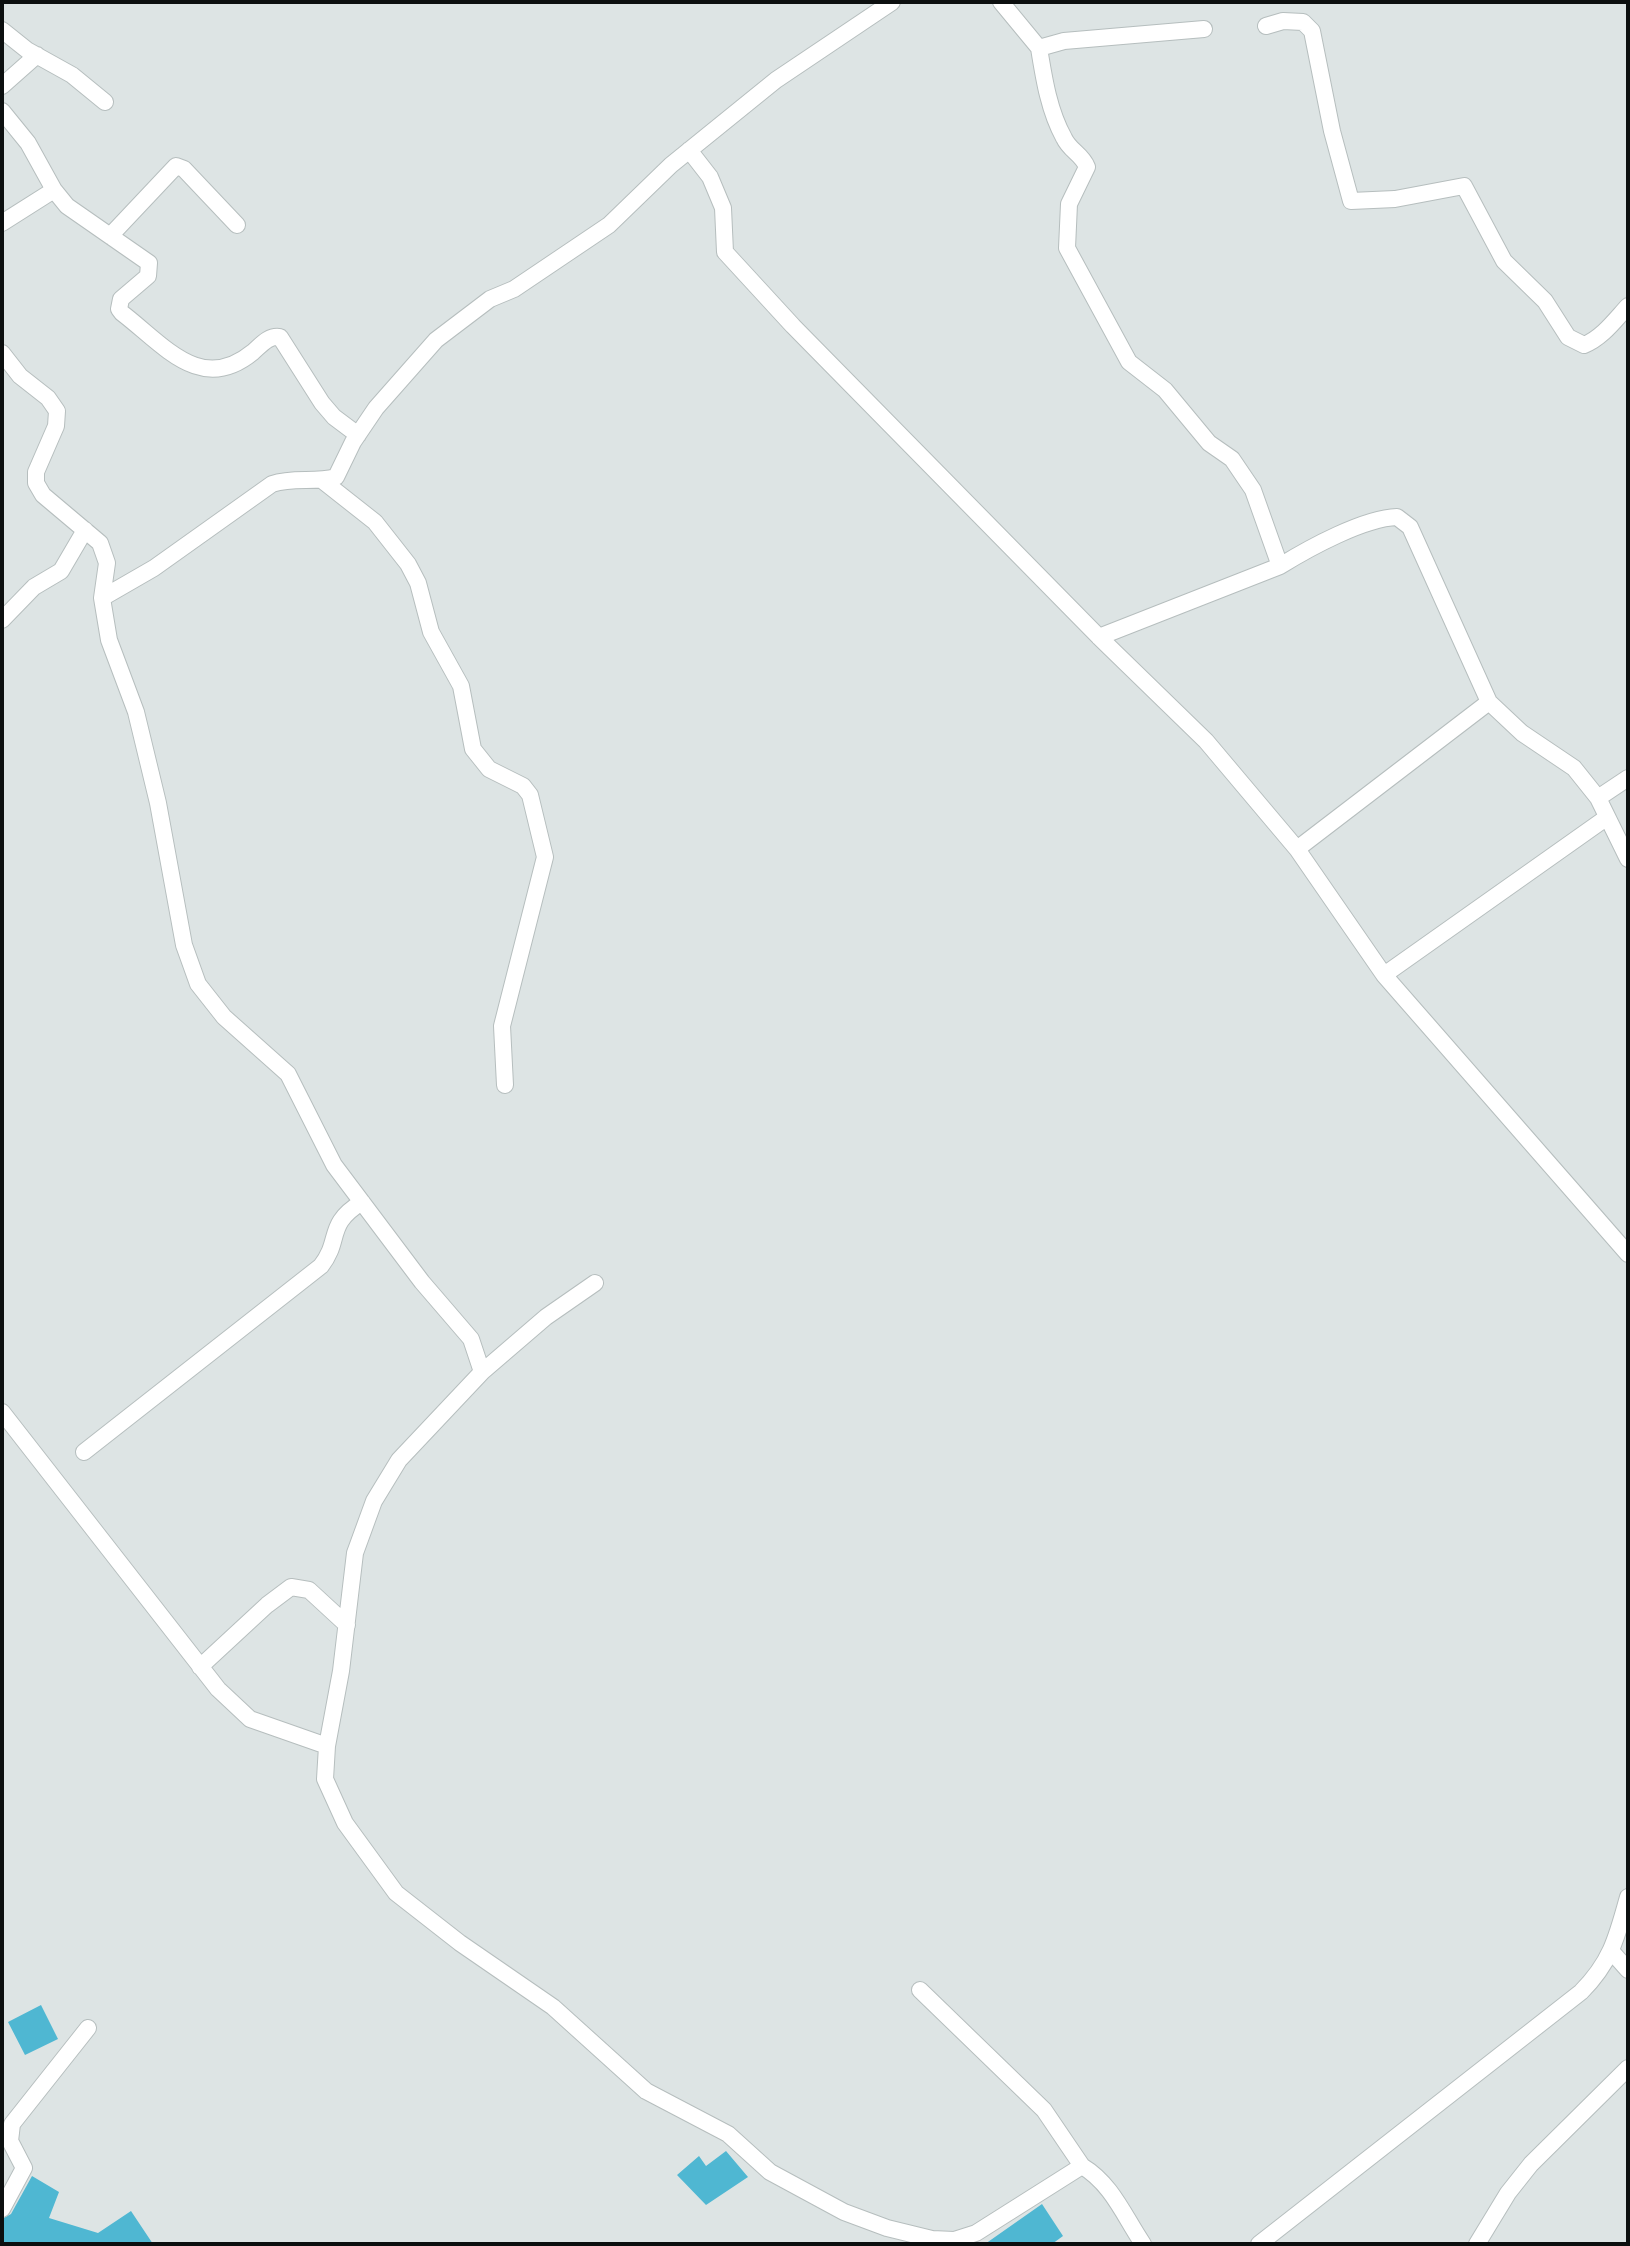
<!DOCTYPE html>
<style>
body{margin:0}
#map{position:relative;width:1630px;height:2246px;overflow:hidden;background:#dde4e4;font-family:"Archivo Narrow",sans-serif}
canvas{display:block}
.frame{position:absolute;inset:0;border:4px solid #0c0f0f;pointer-events:none}
</style>
<div id="map">
<canvas width="1630" height="2246"></canvas>
<div class="frame"></div>
</div>
<script>
const c = document.querySelector('canvas').getContext('2d');
c.lineJoin = 'round';
function fill(path, color) { c.fillStyle = color; c.fill(path, 'evenodd'); }
function stroke(path, color, width, dash) { c.strokeStyle = color; c.lineWidth = width; c.lineCap = dash ? 'butt' : 'round'; c.setLineDash(dash || []); c.stroke(path); }
fill(new Path2D(`
 M41 2005 58 2039 25 2055 8 2022Z
 M726 2151 748 2177 706 2205 677 2175 699 2156 706 2166Z
 M32 2176 59 2192 49 2218 98 2233 131 2211 153 2244 2 2242V2219L11 2214Z
 M1042 2204 1063 2236 1052 2244H985Z`), '#4fb7d2');
const minor = new Path2D(`
 M1001 2 1039 48 1064 41 1204 29
 M1266 26 1283 21 1303 22 1312 31 1332 131 1351 201 1395 199 1464 186 1504 261 1545 301 1568 337 1584 345C1602 338 1615 320 1628 306
 M2 30 27 50 72 75 105 102
 M1039 48C1044 79 1049 111 1064 138 1070 151 1082 154 1087 167L1069 204 1067 248 1129 362 1165 390 1209 443 1232 459 1253 490 1280 566C1309 548 1364 518 1397 517L1410 527 1489 702 1522 733 1574 768 1598 798 1628 859
 M2 86 37 55
 M2 111 28 143 54 190 67 206 149 263 148 276 121 299 119 309 122 313C164 345 201 395 253 352 261 345 269 335 280 337L322 403 334 417 358 435
 M689 150 710 177 723 208 725 252 793 326 1099 637 1206 741 1297 849 1384 975 1628 1254
 M2 223 54 190
 M110 236 176 166 184 169 237 225
 M2 353 20 376 48 398 57 411 56 426 36 472V483L43 495 100 543 107 563 102 598 109 640 136 712 158 803 184 945 198 984 224 1017 288 1074 334 1165 422 1282 471 1339 482 1372 399 1460 374 1501 355 1553 341 1671 327 1746 325 1779 345 1823 396 1893 460 1943 553 2007 646 2091 728 2134 770 2172 844 2212 887 2228 932 2239 954 2240 976 2233 1082 2166C1112 2184 1124 2216 1143 2244
 M323 481 375 522 408 564 418 583 431 632 461 686 473 749 489 769 523 786 530 795 545 857 502 1026 505 1085
 M102 598 154 568 272 484C294 477 315 483 336 477L353 442 376 408 436 340 490 299 514 289 609 225 671 165 776 80 892 2
 M2 620 34 587 61 571 85 530
 M1099 637 1280 566
 M1598 798 1628 778
 M1297 849 1489 702
 M1384 975 1606 818
 M482 1372 546 1317 595 1283
 M2 1412 218 1689 250 1719 327 1746
 M84 1452 321 1266C342 1239 325 1225 362 1202
 M200 1667 267 1605 291 1587 309 1590 347 1625
 M1612 1952 1628 1970
 M920 1990 1044 2110 1082 2166
 M2 2209 24 2168 10 2141 12 2124 88 2028
 M1259 2244 1581 1992C1611 1962 1617 1937 1628 1897
 M1477 2244 1508 2193 1531 2164 1628 2068`);
stroke(minor, '#b6bebe', 18);
stroke(minor, '#fff', 16);
</script>
